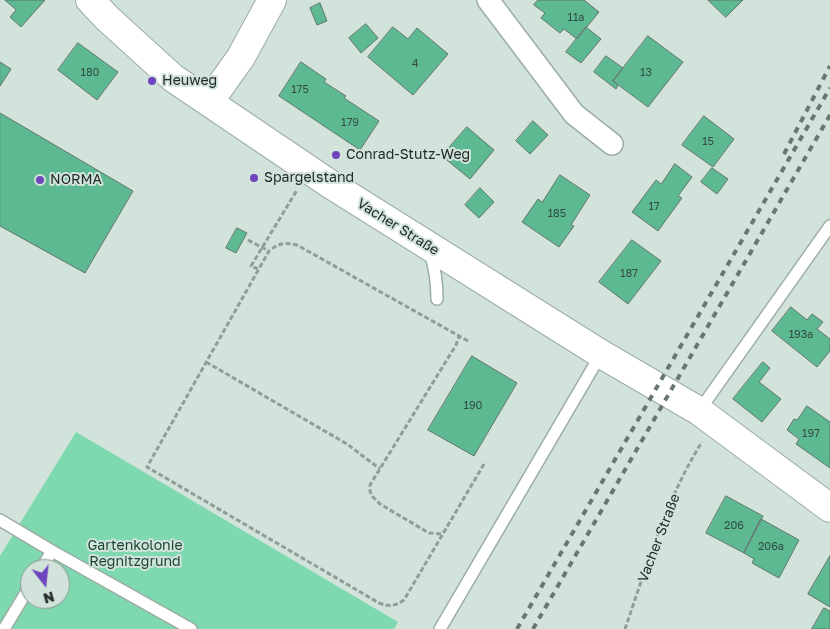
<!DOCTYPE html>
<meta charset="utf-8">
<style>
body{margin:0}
#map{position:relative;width:830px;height:629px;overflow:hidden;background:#d1e3da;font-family:"Golos Text",sans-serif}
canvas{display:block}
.north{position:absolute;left:20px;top:559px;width:50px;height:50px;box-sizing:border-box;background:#d1e3da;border:1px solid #8c9993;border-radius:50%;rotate:164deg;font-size:14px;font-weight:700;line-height:20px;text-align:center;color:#242b28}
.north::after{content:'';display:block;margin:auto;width:18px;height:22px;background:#6f45be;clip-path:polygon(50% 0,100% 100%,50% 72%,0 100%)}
</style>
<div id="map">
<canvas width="830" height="629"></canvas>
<div class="north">N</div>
</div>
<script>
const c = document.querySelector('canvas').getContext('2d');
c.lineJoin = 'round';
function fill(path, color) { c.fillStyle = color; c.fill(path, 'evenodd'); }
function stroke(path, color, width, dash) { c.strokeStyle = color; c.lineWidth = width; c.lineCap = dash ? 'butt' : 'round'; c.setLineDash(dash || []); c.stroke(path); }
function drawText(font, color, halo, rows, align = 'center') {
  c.font = font + ' "Golos Text",sans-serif'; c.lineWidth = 4; c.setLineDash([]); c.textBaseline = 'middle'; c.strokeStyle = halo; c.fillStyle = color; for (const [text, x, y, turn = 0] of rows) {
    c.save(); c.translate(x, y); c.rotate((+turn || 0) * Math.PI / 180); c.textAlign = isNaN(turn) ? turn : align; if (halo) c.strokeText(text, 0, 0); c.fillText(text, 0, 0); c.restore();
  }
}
fill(new Path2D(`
 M76 432 398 622 394 629H0V556ZM30 569H60V599H30Z`), '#7ed8b0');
const building = new Path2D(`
 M5 0H45L21 27 10 17 16 10Z
 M538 0H584L599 12 577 39 564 29 560 33 541 18 545 13 534 5Z
 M708 0H743L726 17Z
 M320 3 327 21 317 25 310 8Z
 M366 24 378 38 361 53 349 38Z
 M393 27 408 39 417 28 448 54 413 95 368 57Z
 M586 27 601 39 581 63 566 52Z
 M648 36 683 62 648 107 613 81Z
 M78 43 118 72 97 100 58 70Z
 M606 56 623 68 613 81 618 85 616 89 594 72Z
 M0 62 11 69 0 86Z
 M301 62 326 79 324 82 346 96 344 98 379 121 360 150 279 96Z
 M0 113 133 191 85 273 0 226Z
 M704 116 734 139 713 167 682 145Z
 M533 121 548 135 530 154 516 141Z
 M467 127 494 150 470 179 442 156Z
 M675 164 692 177 678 196 682 198 658 231 632 212 656 180 661 184Z
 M712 168 728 179 717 194 701 182Z
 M560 175 590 195 571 225 574 226 559 247 522 222 538 199 542 202Z
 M480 188 494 202 479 218 465 205Z
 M237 228 247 233 236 253 226 248Z
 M632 240 661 261 628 304 599 282Z
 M791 307 807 320 812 314 823 322 817 329 830 339V351L817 367 772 331Z
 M472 356 517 383 474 456 428 430Z
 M763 362 770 368 759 382 781 399 762 422 733 399Z
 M807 406 830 422V468L796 444 799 439 787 430 794 419 797 420Z
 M726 496 763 516 744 553 706 533Z
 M761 519 799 540 779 578 752 563 754 559 744 553Z
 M830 556V607L808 594Z
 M824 608 830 611V629H812Z`);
fill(building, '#5cb992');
stroke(building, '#65756d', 1);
const service = new Path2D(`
 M430 253C435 268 437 283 437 299
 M699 411 830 226
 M0 520 52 551 191 629
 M41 569 52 551
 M4 629 30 586
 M440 629 601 354`);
const minor = new Path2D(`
 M488 0 574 114 612 144`);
const tertiary = new Path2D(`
 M90 0 107 18 173 78 330 184 601 354 699 411 830 508
 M209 102 241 57 272 0`);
stroke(service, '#9cada4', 14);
stroke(minor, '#9cada4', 24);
stroke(tertiary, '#9cada4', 30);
stroke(new Path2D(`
 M248 240 269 251
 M258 269 251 266 297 190
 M468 341 297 245C285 242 279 243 269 251L147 467 379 603C389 607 395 606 404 600L484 464
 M206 362 347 444 380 469
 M441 534 429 533 380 504 372 496 370 491V485L456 345 459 337
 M625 629C646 568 667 497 702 442`), '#909e97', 3, [5, 2.5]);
stroke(service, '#fff', 11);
stroke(minor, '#fff', 21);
stroke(tertiary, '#fff', 28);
stroke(new Path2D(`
 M784 154 830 66
 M517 629 830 88
 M533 629 830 115`), '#6a7670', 4, [6, 6]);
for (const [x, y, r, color] of [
 [152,81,5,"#6f45be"],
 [336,155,5,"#6f45be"],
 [254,178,5,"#6f45be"],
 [40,180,5,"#6f45be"]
]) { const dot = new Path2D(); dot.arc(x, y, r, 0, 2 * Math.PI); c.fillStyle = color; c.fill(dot); stroke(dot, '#d1e3da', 2); }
drawText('11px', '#324e42', null, [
 ["11a",576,18],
 ["4",415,64],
 ["180",90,73],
 ["13",646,73],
 ["175",300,90],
 ["179",350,123],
 ["15",708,142],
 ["17",654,207],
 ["185",557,214],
 ["187",629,274],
 ["193a",801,335],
 ["190",473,406],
 ["197",811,434],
 ["206",734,526],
 ["206a",771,547]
]);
drawText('14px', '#242b28', '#d1e3da', [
 ["Heuweg",162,81],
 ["Conrad-Stutz-Weg",346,155],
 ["Spargelstand",264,178],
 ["NORMA",50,180]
], 'left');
drawText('14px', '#242b28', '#d1e3da', [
 ["Vacher Straße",398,227,32],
 ["Vacher Straße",659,538,-69]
]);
drawText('14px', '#1d4534', '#d1e3da', [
 ["Gartenkolonie",135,546],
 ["Regnitzgrund",135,562]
]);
</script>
